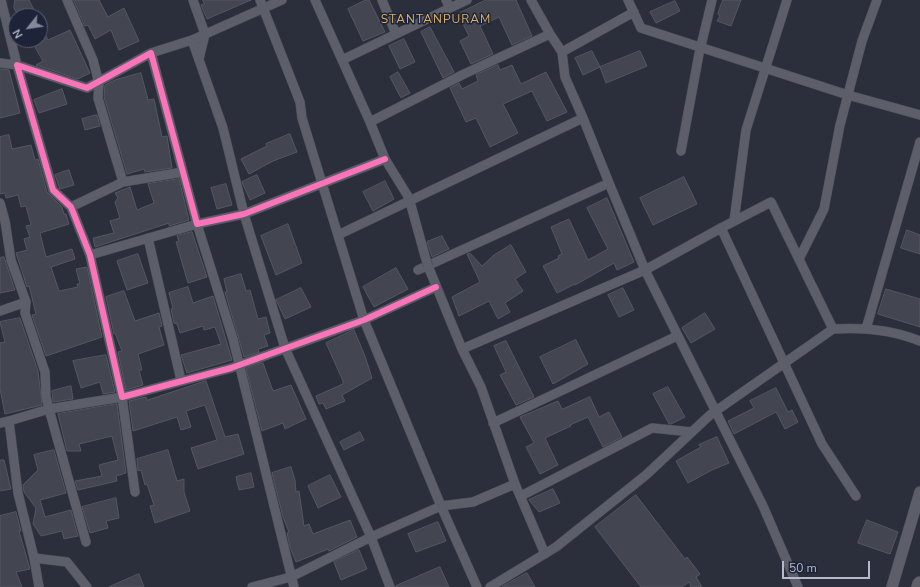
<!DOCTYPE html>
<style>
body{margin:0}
#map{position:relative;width:920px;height:587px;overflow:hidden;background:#2b2f3c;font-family:"Nunito Sans",sans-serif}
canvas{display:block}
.north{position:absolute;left:8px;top:8px;width:40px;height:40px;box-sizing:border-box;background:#1d2338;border:1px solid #5a5f73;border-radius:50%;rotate:240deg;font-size:11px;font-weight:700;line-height:16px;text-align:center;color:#b6bacc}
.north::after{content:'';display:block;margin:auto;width:14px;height:18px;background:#85899a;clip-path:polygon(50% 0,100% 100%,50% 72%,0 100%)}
.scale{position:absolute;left:782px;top:561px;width:88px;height:18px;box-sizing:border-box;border:2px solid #b6bacc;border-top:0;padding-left:5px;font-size:12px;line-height:14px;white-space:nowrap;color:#b6bacc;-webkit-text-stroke:3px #1d2338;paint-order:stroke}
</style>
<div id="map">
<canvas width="920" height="587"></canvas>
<div class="north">N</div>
<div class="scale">50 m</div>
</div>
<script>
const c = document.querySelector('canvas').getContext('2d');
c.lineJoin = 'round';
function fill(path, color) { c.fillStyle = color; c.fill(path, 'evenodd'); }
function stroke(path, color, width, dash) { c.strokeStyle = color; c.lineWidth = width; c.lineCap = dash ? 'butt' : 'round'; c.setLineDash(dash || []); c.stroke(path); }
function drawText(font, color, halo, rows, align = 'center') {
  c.font = font + ' "Nunito Sans",sans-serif'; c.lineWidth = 3; c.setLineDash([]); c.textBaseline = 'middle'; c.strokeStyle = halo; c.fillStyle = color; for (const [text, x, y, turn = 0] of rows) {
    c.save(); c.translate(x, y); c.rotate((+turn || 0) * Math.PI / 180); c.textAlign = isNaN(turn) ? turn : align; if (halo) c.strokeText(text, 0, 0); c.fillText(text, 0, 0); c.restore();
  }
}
const building = new Path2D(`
 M15 0H29L37 16H18L14 8Z
 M74 0H99L108 17 124 8 139 41 119 50 111 30 95 39 88 25 85 26Z
 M203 0H251L207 19 201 5 204 4Z
 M366 0H369L385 32 363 41 348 9Z
 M486 0H516L532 36 512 45 499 17 480 26 493 54 471 64 460 41 469 36 458 14Z
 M723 0H741L731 26 717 21 720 16 718 14Z
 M675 1 680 11 656 23 650 12Z
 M40 25 48 40 70 30 90 73 78 79 36 65 43 61 31 40H40Z
 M430 27 454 72 443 78 421 32Z
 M404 39 415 62 400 69 389 46Z
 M592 51 600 67 583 75 575 58Z
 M640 51 647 66 606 83 600 67Z
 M498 65 500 70 512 65 521 84 546 72 567 112 547 121 532 91 503 104 518 133 490 147 476 118 466 122 450 88 459 83 462 89 478 81 476 75Z
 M0 69 9 70 20 113 0 118Z
 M398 72 410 93 401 98 390 77Z
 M141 73 148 100 154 99 162 137 167 136 172 168 145 172 144 169 127 174 104 97 105 85 115 80Z
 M62 89 67 104 39 113 34 100Z
 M97 115 100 126 85 130 82 119Z
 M290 134 297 152 273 161 249 174 241 159 267 146 266 144Z
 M9 135 12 149 31 145 35 160 38 159 47 192 62 207 64 214H66L69 224 40 233 46 257 72 249 75 259 51 267 59 291 78 287 77 284H80L76 269 87 267 102 337 46 356 32 315 36 314 29 286 27 287 16 253 27 250 24 239 30 237 26 226 31 225 26 206 21 207 18 195 6 198 5 193 0 194V137Z
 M69 170 74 185 60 189 55 175Z
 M257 175 265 193 250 200 242 182Z
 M684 177 697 204 653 225 640 198Z
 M179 179 189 220 169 226V223L95 247 93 238 114 233 110 221 120 218 115 202 118 198 115 193 130 187 137 210 154 203 148 184Z
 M385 181 394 199 373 211 363 192Z
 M226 184 232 205 217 209 211 188Z
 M607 198 634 262 617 270 614 263 575 285V284L557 293 543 266 559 258 558 256 562 254 551 227 569 219 588 260 608 249 587 208Z
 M288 224 302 263 276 275 261 236Z
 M907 230 920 235V254L901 248Z
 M192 232 207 277 188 283 176 242 179 241 177 236Z
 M442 236 449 249 432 257 427 242Z
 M511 245 526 272 515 279 523 291 505 303 510 312 498 319 489 301 459 316 452 297 480 282 467 254 470 253 482 266 494 255Z
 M138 254 148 283 127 290 117 261Z
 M4 257 15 290 0 293V258Z
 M396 268 408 289 374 307 363 287Z
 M241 274 246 291 250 290 258 319 266 317 270 333 264 335 268 346 258 349 259 352 244 357 225 292H227L224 279Z
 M188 287 193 303 213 296 232 360 187 373 181 355 221 344 215 327 204 330 203 326 180 333 177 324 174 323 171 309 173 308 169 293Z
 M301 288 311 307 285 319 276 300Z
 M623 288 634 310 619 317 608 295Z
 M886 289 920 299V327L878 314Z
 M124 291 135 321 159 313 162 326 159 327 164 345 138 354 142 370H139L143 385 126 390 118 352 122 351 115 333 114 334 106 297Z
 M705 313 715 329 691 343 682 328Z
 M20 318 38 371 42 405 5 414 0 389V343L5 342 0 322Z
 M354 330 365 356 372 378 342 395 345 401 326 409 323 403 319 404 316 396 343 384V381L326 343Z
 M576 340 588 364 553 384 540 357Z
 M506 341 534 397 516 405 500 375 506 372 494 346Z
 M106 355 115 392 103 394 100 382 81 388 73 361Z
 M263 363 273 391 291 385 306 419 285 429 283 423 262 431 246 369Z
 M206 381 225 437 238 434 244 454 198 469 191 448 217 440 205 405 186 411 191 427 181 430 177 417 133 431 129 401 146 397 147 400Z
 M71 386 73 399 53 402 52 391Z
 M668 387 685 417 671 424H669L653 394Z
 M776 388 788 412 792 410 798 422 785 429 776 412 734 434 728 421 754 408 750 401Z
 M590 397 599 417 609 412 622 437 603 447 588 417 570 425 571 426 545 438 558 465 540 474 526 447 534 443 520 417 558 401 562 409Z
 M117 404 126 473 116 476 117 481 78 490 75 481 102 476 99 465 118 460 112 436 79 444 81 451H67L58 414Z
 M360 432 364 440 344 450 340 442Z
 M717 437 729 463 712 470 688 483 676 461 701 447 699 445Z
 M54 450 66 493 40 500 45 517 71 510 78 536 64 539 62 531 41 536 33 524 36 508 24 492 23 485 38 470 34 455Z
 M168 450 177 481 184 479V492L190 511 155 523 150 506 154 505 147 484 145 485 141 470 138 471 137 459Z
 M0 460H4L11 489 0 491Z
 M291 467 295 480 296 492 299 491 304 526 309 524 313 534 350 520 357 537 329 551 328 549 296 562 290 547 287 533 289 532 283 517 272 473Z
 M251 473 254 487 239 490 236 477Z
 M330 475 341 497 318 508 308 486Z
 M553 489 560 503 539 512 529 500Z
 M636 495 685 559 687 557 700 574 696 577 702 587H691L689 582 682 587H641L595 527Z
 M116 498 119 518 106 521 108 528 90 533 82 507Z
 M16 512 21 531H19L30 569 16 572 22 587H0V516Z
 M867 520 898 532 890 554 858 543Z
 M438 522 446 541 416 552 408 534Z
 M359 550 367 569 341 580 334 562Z
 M440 567 449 587H396V586Z
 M527 573 535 587H502L503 586Z
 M139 574 144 587H109Z`);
fill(building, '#434651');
stroke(building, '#535763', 1);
const minor = new Path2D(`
 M67 0 93 60 99 83 98 98 123 182
 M193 0 205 34 199 59
 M260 0 300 102 302 118 364 320 441 506 473 502 515 484
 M315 0 370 122 385 159 409 198 425 256
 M382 0 396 34
 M531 0 550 34 562 52 565 77 583 118
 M628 0 641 28 848 95 920 115
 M450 8 467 0
 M192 40 223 128 244 214 285 348 371 537 441 506 477 587
 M562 52 634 12
 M151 53 192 40 282 0
 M342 60 450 8 446 0
 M0 63 17 65 1 0
 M370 122 464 74 550 34
 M681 151 699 54 712 0
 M385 159 244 214 197 224 151 53 87 88 17 65 53 190 71 207 90 255 122 397 231 368 364 320 436 287
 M0 203 5 221 11 260 26 302 25 313 45 372 46 397 49 409 9 421
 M71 207 123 182 183 172
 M734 221 746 130 787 0
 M721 228 771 202 833 329
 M338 235 583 118 609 183
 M148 238 181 380
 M90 255 197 224 233 339 294 587
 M799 259 824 209 840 125 862 41 877 0
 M428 266 462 349 481 387 515 484 545 554
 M418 270 609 183 645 270 763 506 798 587
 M0 311 26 302
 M866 329 920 142
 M462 349 645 270 721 228 822 444 856 496
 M0 423 9 421 18 493 34 558 67 562 87 587
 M493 423 677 336
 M521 496 652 428 692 432
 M86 542 49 409 122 397 135 492
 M34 558 39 587
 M252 587 291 577 371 537 390 587
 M490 587 556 547 646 475 710 415 833 329C862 327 893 330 920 341`);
const tertiary = new Path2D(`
 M892 587 920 492`);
const trunk = new Path2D(`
 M919 587 920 584`);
stroke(minor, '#484b55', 10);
stroke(tertiary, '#484b55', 12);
stroke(trunk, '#484b57', 16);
stroke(minor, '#5c5e69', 9);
stroke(tertiary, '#5c5e69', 11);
stroke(trunk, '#5e5f67', 15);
const minorBridge = new Path2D(`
 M425 256 428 266`);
stroke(minorBridge, '#484b55', 10, []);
stroke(minorBridge, '#5c5e69', 9);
stroke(new Path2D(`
 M385 159 244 214 197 224 151 53 87 88 17 65 53 190 71 207 90 255 122 397 231 368 364 320 436 287`), '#fb73b8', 6);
c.letterSpacing = '1px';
drawText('12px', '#ddb160', '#1d2338', [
 ["STANTANPURAM",436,20]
]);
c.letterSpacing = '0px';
</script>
